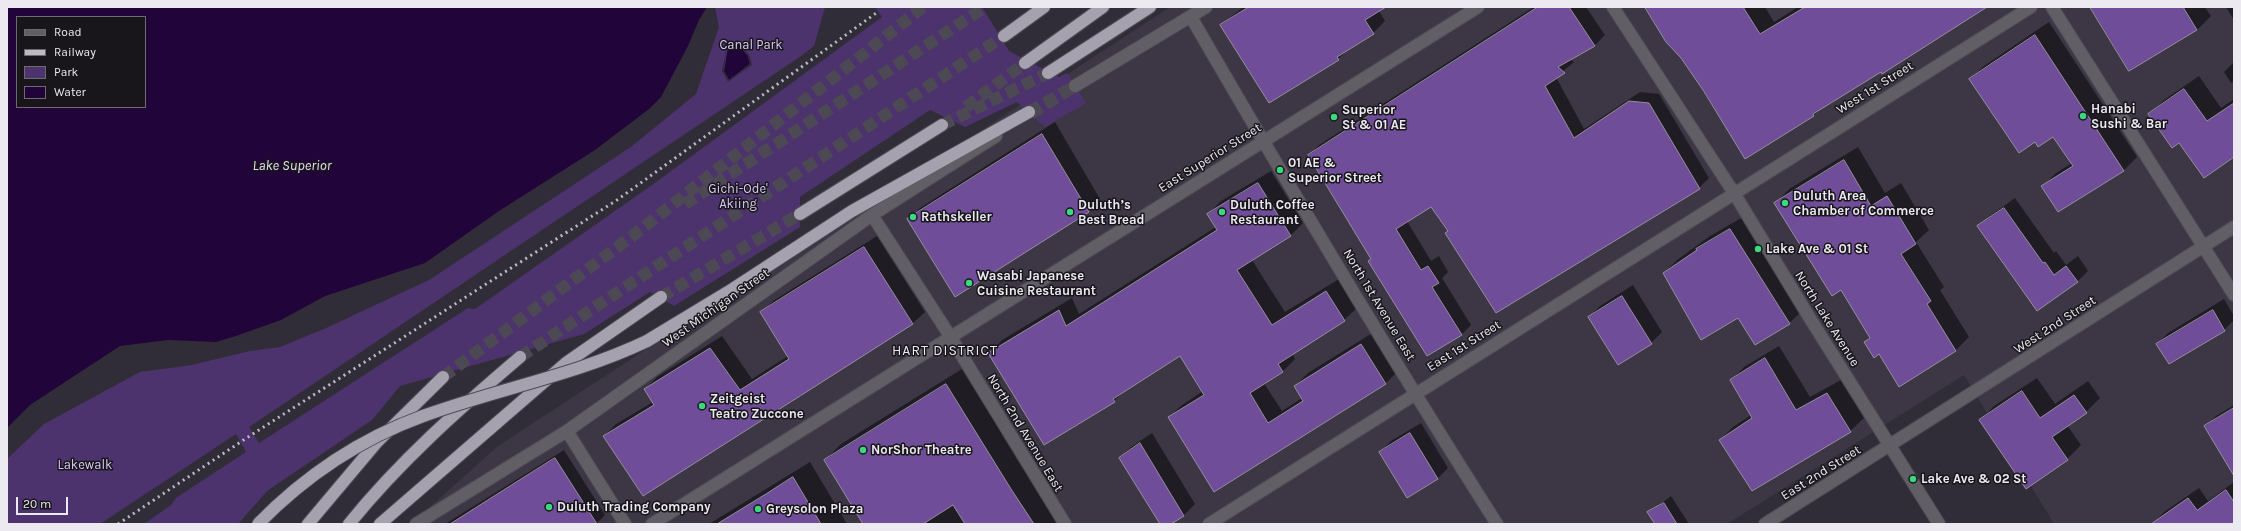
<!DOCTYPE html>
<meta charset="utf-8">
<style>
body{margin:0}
#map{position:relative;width:2241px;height:531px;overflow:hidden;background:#312d38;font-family:Karla,sans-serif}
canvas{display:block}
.frame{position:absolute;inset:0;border:8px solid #ece9f0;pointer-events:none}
.legend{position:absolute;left:16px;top:16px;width:130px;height:92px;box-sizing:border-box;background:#18161b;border:1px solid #6d6a70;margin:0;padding:5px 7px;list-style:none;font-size:12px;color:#ece9f0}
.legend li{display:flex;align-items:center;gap:8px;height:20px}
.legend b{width:20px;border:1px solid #6d6a70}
.scale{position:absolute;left:16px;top:497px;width:52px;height:18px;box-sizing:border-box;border:2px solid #ece9f0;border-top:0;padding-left:5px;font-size:12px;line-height:14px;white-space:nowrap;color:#ece9f0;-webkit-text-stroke:3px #18161b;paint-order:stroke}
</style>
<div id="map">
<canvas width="2241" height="531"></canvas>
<div class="frame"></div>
<ul class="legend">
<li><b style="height:5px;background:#615f65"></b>Road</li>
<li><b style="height:5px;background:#bdbac2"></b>Railway</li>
<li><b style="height:11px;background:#4d336d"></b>Park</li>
<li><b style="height:11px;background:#21043a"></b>Water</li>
</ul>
<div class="scale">20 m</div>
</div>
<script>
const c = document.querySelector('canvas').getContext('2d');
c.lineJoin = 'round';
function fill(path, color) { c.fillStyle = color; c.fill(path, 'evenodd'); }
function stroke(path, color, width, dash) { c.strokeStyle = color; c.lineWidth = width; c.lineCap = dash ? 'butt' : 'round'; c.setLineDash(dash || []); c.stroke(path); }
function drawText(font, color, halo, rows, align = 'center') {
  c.font = font + ' Karla,sans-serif'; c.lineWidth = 3; c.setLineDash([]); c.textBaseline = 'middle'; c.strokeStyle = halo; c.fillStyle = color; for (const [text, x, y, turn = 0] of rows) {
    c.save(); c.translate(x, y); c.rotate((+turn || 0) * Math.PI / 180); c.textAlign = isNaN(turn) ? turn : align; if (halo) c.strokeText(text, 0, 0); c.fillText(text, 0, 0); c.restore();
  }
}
fill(new Path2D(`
 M1170 7H2234V524H2054L1964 375 1727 524H411L498 446Z`), '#3c3645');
fill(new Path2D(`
 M715 7H825L814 46 801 56 249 427 259 443 468 308 475 309 652 185 882 17 875 7H982L1009 51 1059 77 1067 73 1086 103 1045 127 1017 102 965 127 930 110 800 197V227L674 306 650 292 584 334 400 386 372 420 267 491 238 524H144L171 505 176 498 246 452 236 434 100 524H7V457L42 423 717 27Z`), '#4d336d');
fill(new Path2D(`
 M7 7H715L694 93 428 278 139 370 42 423 7 457ZM17 17H145V107H17Z
 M738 44 748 56 750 64 729 80 724 71 728 47Z`), '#21043a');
fill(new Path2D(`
 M707 7H715L719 27 696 94 631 147 429 280 324 329 280 347 250 351 192 365 140 372 44 424 7 459V428L30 405 120 346 168 340 216 342 236 336 281 320 325 296 425 263 499 211 595 150 649 109 661 97 688 46 699 20Z
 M738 42 750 56 752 65 728 82 722 71 727 45 724 71 729 80 750 64 748 56Z`), '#312d38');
fill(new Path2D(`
 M1243 7H1384L1379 11 1385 21 1373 33 1351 47 1338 59 1221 25Z
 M1534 7H1586L1605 35 1595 45 1570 59 1574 62 1556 77 1584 129 1640 92 1659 94 1709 178 1699 188 1431 206 1407 221 1431 261 1439 256 1448 272 1442 278 1471 325 1461 335 1372 259 1309 155 1319 145Z
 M1646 7H1765L1774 22 1798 7H1986L1821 108 1814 115 1745 158 1682 57Z
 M2092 7H2205L2211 16 2197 30Z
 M2226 7H2234V20Z
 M2049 22 2137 157 2124 170 2058 211 2043 186 2056 173 2072 163 2053 136 2035 141 1970 79 1984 66Z
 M2234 62V81L2231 83 2224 72Z
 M2199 76 2221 108 2234 99V156L2180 141 2150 114 2164 100Z
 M1055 122 1100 199 1088 211 1024 253 908 220 920 208Z
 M1858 147 1885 193 1901 183 1929 230 1916 242 1944 287 1940 290 1969 337 1955 351 1880 353 1865 342 1870 336 1841 289 1776 203 1789 189Z
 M1271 171 1303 223 1290 236 1252 260 1285 312 1339 279 1357 308 1344 320 1292 353 1295 359 1282 372 1264 383 1282 411 1302 398 1295 386 1308 373 1374 332 1399 370 1386 383 1215 490 1169 417 1182 405 1203 391 1180 355 1128 388 1114 401 990 353 1002 340 1072 298 1079 314 1216 227 1208 214 1221 201Z
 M2015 198 2054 253 2056 251 2066 265 2078 256 2088 271 2077 282 2037 310 1979 227 1990 216Z
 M1743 217 1802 311 1789 323 1738 316 1664 273 1677 260 1710 236Z
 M877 236 925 312 913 323 643 494 604 436 616 424 653 402 645 389 657 377 722 336 752 379 788 356 761 313 773 301Z
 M1633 285 1662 332 1651 343 1589 317 1600 306Z
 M2224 299 2234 316V320L2224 330 2169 363 2157 344 2168 333Z
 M1779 346 1810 397 1841 380 1864 418 1850 431 1752 489 1720 440 1733 427 1751 415 1731 381 1744 367Z
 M962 369 1060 524H865L825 460 841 444Z
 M2037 378 2055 404 2088 381 2100 398 2086 412 2067 425 2081 445 2067 459 1980 421 1994 406Z
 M2234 405V472L2205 427 2216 416Z
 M1421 423 1448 468 1437 479 1380 452 1391 441Z
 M1152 433 1195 504 1184 515 1169 524H1162L1120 458 1131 447Z
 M564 450 605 515 596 524H445Z
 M810 462 847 524H709Z
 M2234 482V522L2231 524 2154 523 2164 512 2199 488 2208 501Z
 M1671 496 1689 524H1656L1649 513Z`), '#0007');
const building = new Path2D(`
 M1249 7H1386L1365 20 1374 34 1337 57 1339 60 1269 103 1220 25Z
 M1538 7H1569L1595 46 1558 67 1565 73 1545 86 1574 138 1629 101 1649 103 1700 189 1496 313 1445 233 1448 231 1431 207 1396 229 1421 270 1428 266 1439 283 1432 287 1462 335 1427 356 1368 261 1371 259 1308 155Z
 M1645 7H1743L1760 34 1805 7H1987L1882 74 1881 72 1813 114 1814 116 1745 159 1703 90 1681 58 1666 42Z
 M2090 7H2183L2197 30 2129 71Z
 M2035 35 2124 171 2058 212 2041 186 2073 166 2053 137 2038 147 2035 142 2019 153 1969 79Z
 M2184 89 2207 121 2234 103V157L2204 178 2179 143 2172 148 2148 114Z
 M1042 134 1089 212 955 297 907 219Z
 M1844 160 1871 206 1887 196 1916 244 1901 254 1931 301 1927 304 1956 351 1899 387 1879 354 1874 358 1864 342 1870 338 1841 290 1832 296 1774 203Z
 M1258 183 1291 236 1237 270 1272 325 1326 291 1345 321 1278 364 1283 372 1250 393 1268 423 1303 401 1294 386 1361 344 1386 384 1214 492 1168 417 1204 395 1180 356 1113 399 1115 402 1044 445 988 353 1059 310 1066 326 1217 230 1207 214Z
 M2004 208 2043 263 2045 262 2054 275 2066 266 2078 282 2037 311 1977 226Z
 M1730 229 1790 324 1755 345 1738 318 1701 340 1663 273 1697 250 1696 249Z
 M864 247 913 324 643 496 603 436 654 405 644 389 710 348 740 390 789 359 760 312Z
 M1622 296 1652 344 1618 365 1588 317Z
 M2213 310 2225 331 2169 364 2156 344Z
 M1765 358 1796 410 1827 393 1851 432 1752 491 1719 440 1752 418 1730 380Z
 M946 384 1011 489 1034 524H965L953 505 923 524H863L824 460Z
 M2022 391 2040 418 2074 395 2087 413 2052 437 2068 460 2026 489 1979 420Z
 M2234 408V476L2204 426Z
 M1410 433 1438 479 1407 498 1379 452Z
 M1140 443 1184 516 1171 524H1160L1119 458Z
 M555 458 597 524H450L502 491Z
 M793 477 821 524H717L766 494Z
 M2226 490 2234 502V524H2151L2188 498 2197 510Z
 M1664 503 1677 524H1655L1647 512Z`);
fill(building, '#6f4d98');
stroke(building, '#948f9d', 1);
stroke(new Path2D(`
 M1031 114 1075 86`), '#4d4954', 12, [12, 6]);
stroke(new Path2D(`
 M966 107 1025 63
 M1029 112 1075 86
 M942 125 1048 73
 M685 204 985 7
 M661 297 800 214
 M520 357 1004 36
 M443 377 639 231 923 7`), '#4d4954', 12, [12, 6]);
const minor = new Path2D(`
 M1613 7 1734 193 1811 320 1939 524
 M2052 7 2234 295
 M1191 17C1290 188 1391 358 1497 524
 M1075 86 1206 7
 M872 215 950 336 1065 524
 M567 431 625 524
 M416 524 567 431 872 215 996 136
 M652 524 1478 7
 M1209 524 2031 7
 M1765 524 2234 227`);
const highway = new Path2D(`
 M1004 36 1044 7
 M1025 63 1103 7
 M1048 73 1150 7
 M800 214 942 125
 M647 341 728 292 852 211 1029 112
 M308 524 377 442 443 377
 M349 524C400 461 459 409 520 357
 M380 524 566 363 661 297`);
stroke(minor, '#4f4b55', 14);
stroke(highway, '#4f4b55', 14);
stroke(minor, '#615f65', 12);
stroke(highway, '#a6a1ae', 12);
stroke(new Path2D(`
 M118 524 245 439 617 200 879 11`), '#bdbac2', 3, [2, 4]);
const highwayBridge = new Path2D(`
 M258 524C305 476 360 439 423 416 497 389 576 375 647 341`);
stroke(highwayBridge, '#4f4b55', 14, []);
stroke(highwayBridge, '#a6a1ae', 12);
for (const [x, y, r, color] of [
 [2083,116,4,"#3cd77e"],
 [1334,117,4,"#3cd77e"],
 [1280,170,4,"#3cd77e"],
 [1785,203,4,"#3cd77e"],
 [1070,212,4,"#3cd77e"],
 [1222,212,4,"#3cd77e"],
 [913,217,4,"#3cd77e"],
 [1758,249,4,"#3cd77e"],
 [969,283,4,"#3cd77e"],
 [702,406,4,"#3cd77e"],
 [863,450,4,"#3cd77e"],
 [1913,479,4,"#3cd77e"],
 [549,507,4,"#3cd77e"],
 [758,509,4,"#3cd77e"]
]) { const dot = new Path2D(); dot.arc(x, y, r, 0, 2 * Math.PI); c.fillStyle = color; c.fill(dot); stroke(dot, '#18161b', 1.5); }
drawText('13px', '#dbcaf4', '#18161b', [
 ["Canal Park",751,45],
 ["Gichi-Ode'",738,189],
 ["Akiing",738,204],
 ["Lakewalk",85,465]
]);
drawText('13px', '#ece9f0', '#18161b', [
 ["West 1st Street",1875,88,-32],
 ["East Superior Street",1210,158,-32],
 ["North 1st Avenue East",1379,305,59],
 ["West Michigan Street",716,308,-35],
 ["North Lake Avenue",1827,319,58],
 ["West 2nd Street",2055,325,-33],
 ["East 1st Street",1464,346,-32],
 ["North 2nd Avenue East",1025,433,59],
 ["East 2nd Street",1821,473,-32]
]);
drawText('bold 13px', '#ece9f0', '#18161b', [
 ["Hanabi",2091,109],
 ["Sushi & Bar",2091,124],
 ["Superior",1342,110],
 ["St & 01 AE",1342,125],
 ["01 AE &",1288,163],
 ["Superior Street",1288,178],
 ["Duluth Area",1793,196],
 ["Chamber of Commerce",1793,211],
 ["Duluth’s",1078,205],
 ["Best Bread",1078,220],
 ["Duluth Coffee",1230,205],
 ["Restaurant",1230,220],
 ["Rathskeller",921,217],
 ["Lake Ave & 01 St",1766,249],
 ["Wasabi Japanese",977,276],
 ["Cuisine Restaurant",977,291],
 ["Zeitgeist",710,399],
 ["Teatro Zuccone",710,414],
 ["NorShor Theatre",871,450],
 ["Lake Ave & 02 St",1921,479],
 ["Duluth Trading Company",557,507],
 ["Greysolon Plaza",766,509]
], 'left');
drawText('italic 14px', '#e6def3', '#18161b', [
 ["Lake Superior",292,166]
]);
c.letterSpacing = '1px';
drawText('14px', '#ece9f0', '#18161b', [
 ["HART DISTRICT",945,351]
]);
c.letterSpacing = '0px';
</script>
